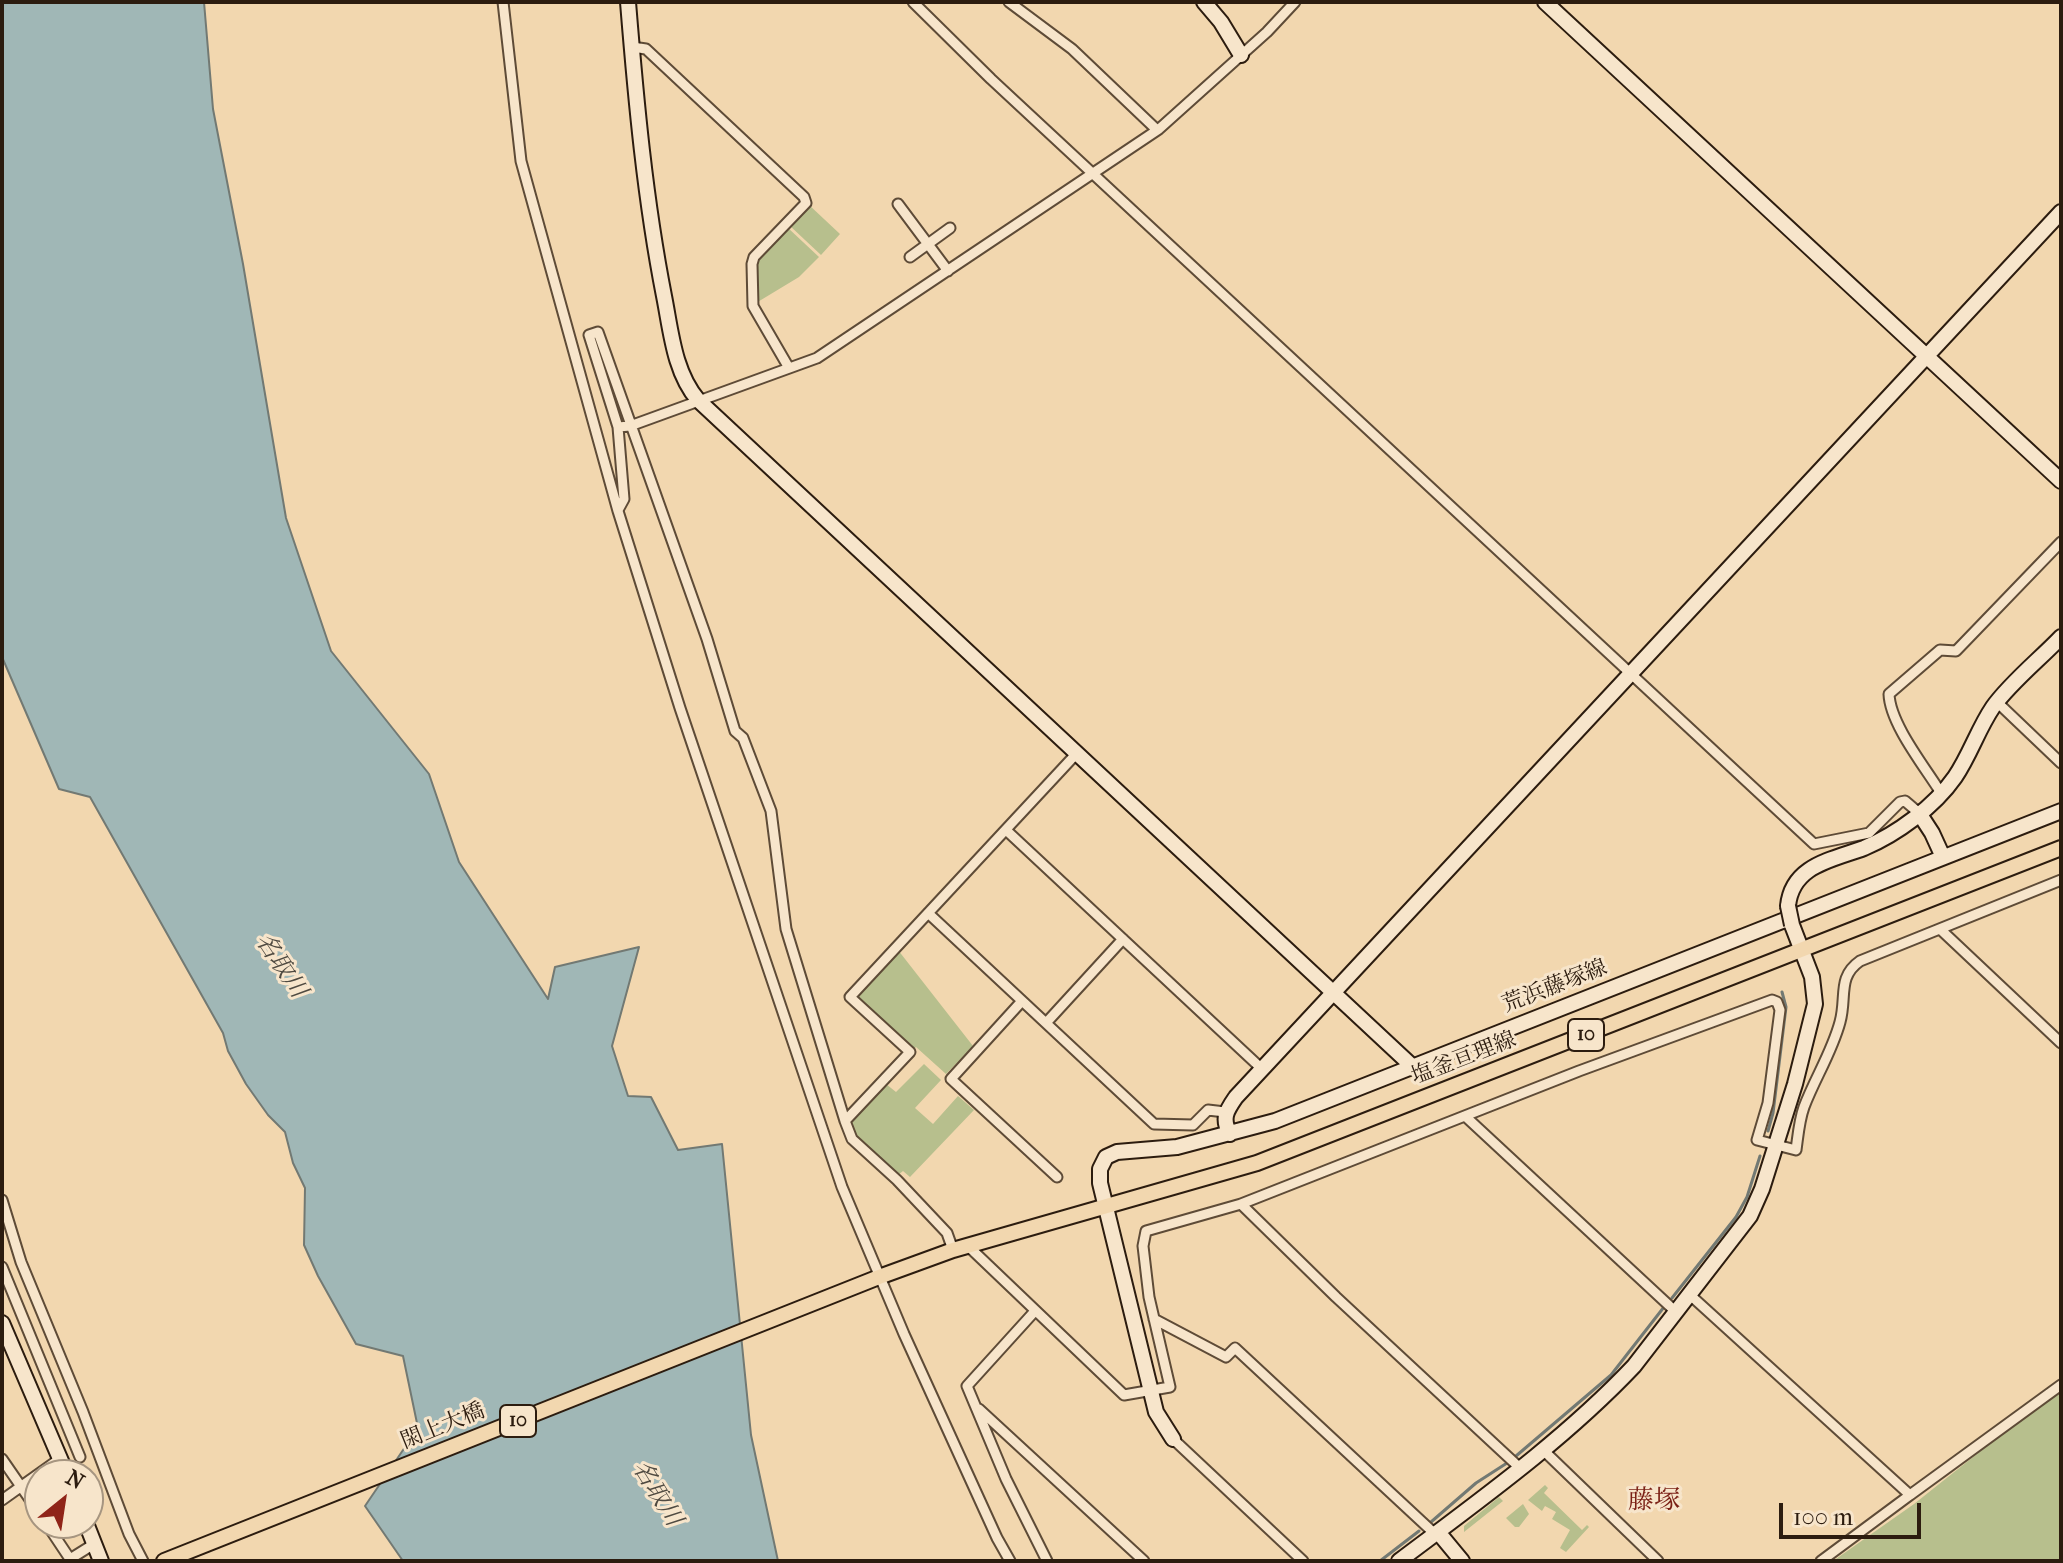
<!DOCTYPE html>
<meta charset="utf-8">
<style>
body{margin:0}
#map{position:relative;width:2063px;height:1563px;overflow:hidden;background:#f2d7af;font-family:"IM FELL French Canon",serif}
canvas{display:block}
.frame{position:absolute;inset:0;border:4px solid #2c1c0f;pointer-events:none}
.north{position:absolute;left:24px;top:1459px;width:80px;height:80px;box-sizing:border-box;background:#f7e5cb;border:2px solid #a69580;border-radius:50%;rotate:30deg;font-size:22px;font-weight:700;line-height:32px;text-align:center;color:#2c1c0f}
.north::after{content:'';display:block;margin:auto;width:28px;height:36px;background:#8f2418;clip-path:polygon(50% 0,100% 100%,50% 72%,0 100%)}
.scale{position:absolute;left:1779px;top:1503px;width:142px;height:36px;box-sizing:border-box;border:4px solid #2c1c0f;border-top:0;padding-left:10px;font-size:24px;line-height:28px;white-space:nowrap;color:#2c1c0f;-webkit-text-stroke:6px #f7e5cb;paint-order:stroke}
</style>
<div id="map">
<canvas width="2063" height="1563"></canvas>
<div class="frame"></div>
<div class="north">N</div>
<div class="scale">100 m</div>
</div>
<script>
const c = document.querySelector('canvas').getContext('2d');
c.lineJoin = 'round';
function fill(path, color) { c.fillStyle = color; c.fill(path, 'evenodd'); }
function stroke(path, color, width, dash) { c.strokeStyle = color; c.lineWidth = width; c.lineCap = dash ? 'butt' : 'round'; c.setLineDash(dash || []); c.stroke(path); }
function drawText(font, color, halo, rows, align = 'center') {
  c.font = font + ' "IM FELL French Canon","Noto Serif JP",serif'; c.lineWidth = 6; c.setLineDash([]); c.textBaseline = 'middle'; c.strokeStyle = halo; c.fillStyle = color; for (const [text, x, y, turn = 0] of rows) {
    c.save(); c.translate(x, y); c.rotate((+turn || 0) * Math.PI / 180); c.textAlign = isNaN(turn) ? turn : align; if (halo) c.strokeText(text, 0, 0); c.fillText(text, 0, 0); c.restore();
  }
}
fill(new Path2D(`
 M808 204 840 234 821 255 789 225Z
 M787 227 819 257 799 277 756 303C754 256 755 260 787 227Z
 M898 950 973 1046 946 1074 916 1047 914 1049 856 995Z
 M924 1064 941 1080 915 1108 933 1124 958 1096 974 1110 910 1177 903 1171 898 1175 859 1141 851 1122 886 1084 896 1092Z
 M2061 1387V1561H1833L1914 1504Z
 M1545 1485 1548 1488 1544 1493 1582 1530 1587 1525 1589 1527 1566 1552 1560 1548 1570 1530 1552 1519 1556 1512 1545 1506 1542 1511 1528 1500Z
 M1499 1497 1503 1501 1464 1532V1526Z
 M1523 1504 1529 1514 1519 1527H1515L1506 1518Z`), '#b7bf8d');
const water = new Path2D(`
 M2 2H204L213 109 243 264 286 518 331 651 429 774 459 862 548 999 555 967 639 947 612 1046 628 1096 651 1097 678 1150 722 1144 751 1435 778 1561H403L365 1506 418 1428 403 1356 356 1344 318 1276 304 1245 305 1188 293 1163 285 1132 268 1115 246 1084 228 1051 223 1033 90 797 59 789 2 657Z`);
fill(water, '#a0b7b6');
stroke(water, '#727973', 2);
stroke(new Path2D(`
 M1768 1131 1773 1113 1786 1007 1782 992
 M1672 1298 1736 1217 1747 1197 1760 1156
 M1516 1456 1611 1375 1664 1307
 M1431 1522 1476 1483 1507 1463
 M1380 1561 1419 1531`), '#727973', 3);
const street = new Path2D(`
 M503 2 521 161 618 511 680 708 842 1187 904 1334 997 1538 1010 1561
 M913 2 991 79 1814 844 1869 833 1900 802 1905 801 1919 813
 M1009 2 1072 49 1157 130
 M632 47 646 49 804 197 806 203 754 257 752 264 753 306 789 368
 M898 204 948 271
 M910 257 950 228
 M618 427 589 335 598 332 707 639 735 731 743 738 771 811 786 929 845 1121
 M618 510 624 499 618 427 630 426 817 358 1159 129 1267 32 1295 2
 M1997 702 2061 763
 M1941 793C1925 767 1890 724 1889 694L1940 650 1956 651 2061 542
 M1006 830 1262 1069
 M928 913 1154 1124 1193 1125 1208 1110 1225 1112
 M1940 929 2061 1043
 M1022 1001 951 1079 1057 1177
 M1046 1023 1123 939
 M1465 1116 1675 1311
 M2 1200 21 1262 83 1412 129 1534 143 1561
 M1241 1204 1579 1071 1772 1000 1777 1002 1780 1010 1768 1103 1757 1140 1796 1150C1798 1136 1799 1121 1804 1107 1815 1078 1832 1052 1840 1022 1847 997 1837 977 1860 961L2061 880
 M968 1246 1124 1395 1170 1387 1149 1297 1143 1246 1146 1231 1241 1204 1336 1297 1520 1468
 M953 1250 947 1233 897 1180 852 1139 845 1121 910 1052 850 997 1077 753
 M2 1267 80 1457
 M1689 1294 1910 1495 1821 1561
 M1035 1311 967 1386 1006 1479 1047 1561
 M1154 1319 1226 1357 1235 1348 1435 1534
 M979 1409 1144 1561
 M1173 1439 1303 1561
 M1542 1449 1658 1561
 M2 1459 40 1514
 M1910 1495 2061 1385
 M2 1500 61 1458
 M46 1523 70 1559 94 1544`);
const secondary = new Path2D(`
 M628 2C636 101 645 199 664 296 671 331 674 372 698 400L1412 1066
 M1204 2 1221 22 1241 55
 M1545 2 2061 481
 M1919 813 1932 833 1943 857
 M1788 906C1792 865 1832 860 1864 848 1897 834 1934 807 1955 777 1970 755 1978 729 1993 707 2010 683 2040 659 2061 637
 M1230 1134C1221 1118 1227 1110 1236 1097L2061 212
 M2 1323 67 1475
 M1173 1439 1156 1412 1100 1183V1169L1106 1157 1117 1152 1177 1147 1275 1121 2061 811
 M86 1523 101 1561
 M1438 1532 1462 1561
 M1399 1561C1480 1500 1564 1440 1634 1366L1750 1216 1762 1189 1795 1084 1815 1004 1812 977 1792 925`);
const primary = new Path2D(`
 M164 1561 879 1277 953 1250 1257 1163 2061 848`);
stroke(street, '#5e4b37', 13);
stroke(secondary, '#2c1c0f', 18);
stroke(primary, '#2c1c0f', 18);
stroke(street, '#f7e5cb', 9);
stroke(secondary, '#f7e5cb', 14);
stroke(primary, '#f2d7af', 14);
const secondaryBridge = new Path2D(`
 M1788 906 1792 925`);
stroke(secondaryBridge, '#2c1c0f', 18, []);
stroke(secondaryBridge, '#f7e5cb', 14);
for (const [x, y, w] of [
 [1586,1035,36],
 [518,1421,36]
]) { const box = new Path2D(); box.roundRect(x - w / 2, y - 16, w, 32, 6); c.fillStyle = '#f7e5cb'; c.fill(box); stroke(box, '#2c1c0f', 2); }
drawText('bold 20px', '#2c1c0f', null, [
 ["10",1586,1035],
 ["10",518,1421]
]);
drawText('22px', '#2c1c0f', '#f7e5cb', [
 ["荒浜藤塚線",1555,987,-21],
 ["塩釜亘理線",1464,1059,-21],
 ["閖上大橋",443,1427,-22]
]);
drawText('italic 24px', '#4f4a41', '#f7e5cb', [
 ["名取川",280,966,56],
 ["名取川",656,1494,58]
]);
drawText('26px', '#7a1f14', '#f7e5cb', [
 ["藤塚",1654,1502]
]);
</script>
